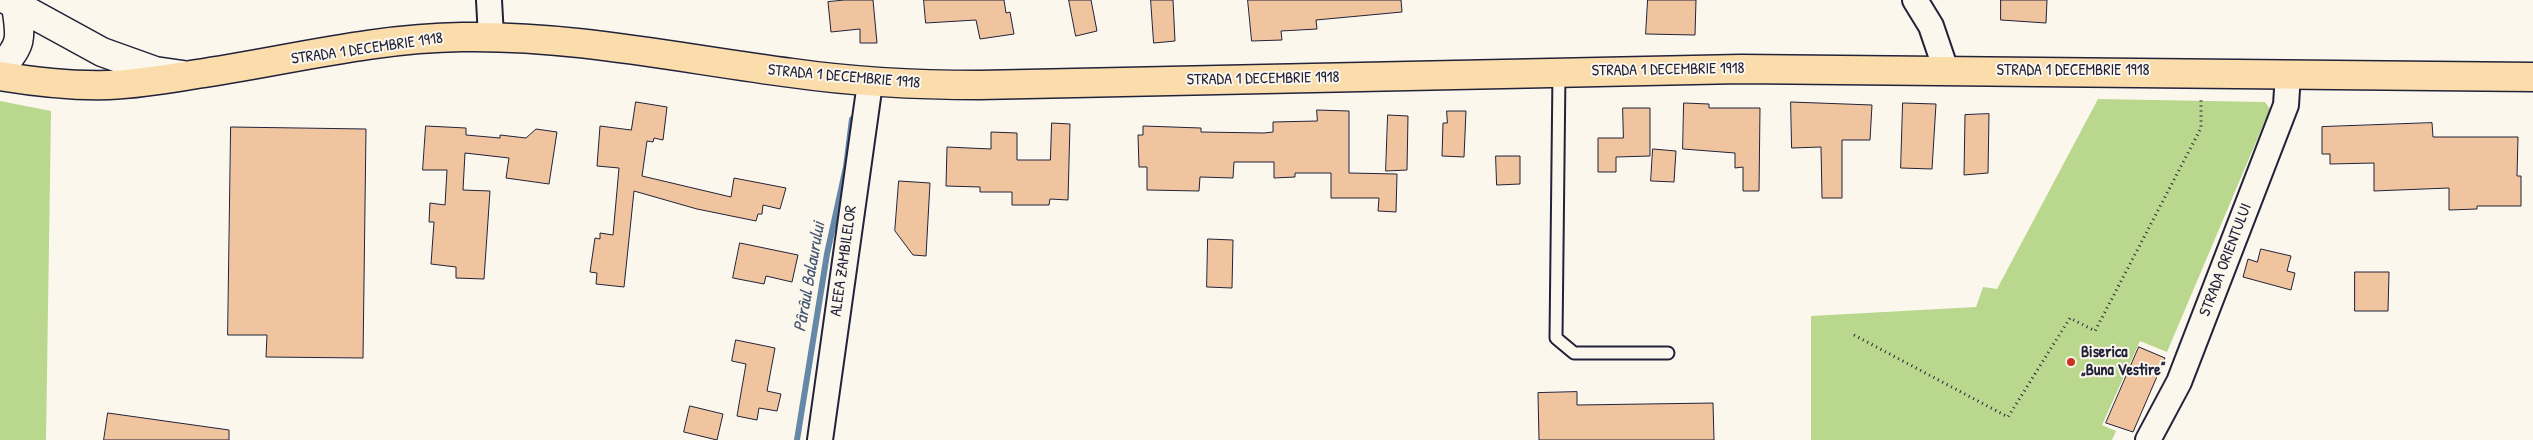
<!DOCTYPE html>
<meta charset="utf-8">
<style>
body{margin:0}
canvas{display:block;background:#fbf7ec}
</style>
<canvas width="2533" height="440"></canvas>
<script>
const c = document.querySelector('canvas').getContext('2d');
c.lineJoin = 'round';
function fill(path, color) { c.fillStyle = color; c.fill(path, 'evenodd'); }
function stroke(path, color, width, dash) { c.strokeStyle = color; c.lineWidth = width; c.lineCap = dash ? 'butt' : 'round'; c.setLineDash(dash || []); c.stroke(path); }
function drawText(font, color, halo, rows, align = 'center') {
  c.font = font + ' "Patrick Hand",sans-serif'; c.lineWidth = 4; c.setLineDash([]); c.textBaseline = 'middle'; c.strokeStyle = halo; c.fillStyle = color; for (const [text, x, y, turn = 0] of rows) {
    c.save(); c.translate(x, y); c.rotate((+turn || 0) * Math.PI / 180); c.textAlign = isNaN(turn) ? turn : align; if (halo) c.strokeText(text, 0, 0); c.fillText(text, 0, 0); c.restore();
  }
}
fill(new Path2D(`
 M2098 99 2265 102 2270 109 2167 352 2140 341 2102 425 2116 431 2112 440H1811V316L1976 307 1983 287 1997 289Z
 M0 101 51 111 46 440H0Z`), '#bad78e');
stroke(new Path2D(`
 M797 440 827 254 846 167 852 119`), '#6587a8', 6);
const building = new Path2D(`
 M845 0H873L877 43H860V29L831 32 828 2Z
 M924 0H1004L1006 13 1010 12 1014 34 980 39 976 20 926 23Z
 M1069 0H1091L1097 31 1076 36Z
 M1151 0H1173L1175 41 1154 43Z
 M1248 0H1401L1402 12 1316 20 1317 29 1281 31 1282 40 1252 41Z
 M1648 0H1696L1695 35 1646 34Z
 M2001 0H2047L2046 23 2001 20Z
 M636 102 667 107 663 140 654 138 653 142 647 141 642 176 731 197 734 178 786 188 780 209 763 205 762 214H758L756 221 697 209 634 191 624 287 596 284 597 273 590 272 595 238 600 239V233L613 235 619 168 597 166 600 126 631 130Z
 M1791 102 1872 105 1870 140H1842V198H1822L1821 147 1792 148Z
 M1684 103 1709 104V108H1760L1759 191H1743V167L1735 168V153L1683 149Z
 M1903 103 1936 104 1932 169 1901 168Z
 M1623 108H1650V156L1616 157V172H1598V138H1623Z
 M1317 110 1349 111V173L1397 174 1396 212 1378 211 1379 198H1331V173H1295V177L1274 178V162H1234L1233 178 1200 177 1199 191 1147 190V167H1139L1138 135H1143V126L1201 128V132L1264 133 1273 132V122L1317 121Z
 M1447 111H1466L1464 157 1442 156 1443 123H1447Z
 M1989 114 1988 173 1964 175 1965 115Z
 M1388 115 1408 116 1407 170 1386 171Z
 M1052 123 1070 124 1068 200 1050 199 1049 205H1012V192H980V187L946 186 947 147 991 149V132L1017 133V160H1050Z
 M2432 123 2433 137H2518L2517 176H2521V206H2477V209L2449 210V188L2374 191V163L2330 164V154H2322V127Z
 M426 126 466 128V135L500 138V135L526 138 536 129 557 132 549 184 506 178 509 158 465 153 463 190 490 191 484 279 456 278V267L431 264 434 222H429L430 203 445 205 447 170H423Z
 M231 127 366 129 363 358 266 357 267 335H228Z
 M1653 149 1676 151 1674 182 1651 181Z
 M1496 156H1520V184L1497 185Z
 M899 181 930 183 926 256 913 255 895 231Z
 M1208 239 1233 240 1232 288 1207 287Z
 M740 243 798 255 792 282 766 276 764 284 733 278Z
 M2261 249 2291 256 2287 271 2295 273 2291 290 2243 277 2248 259 2257 262Z
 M2355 272H2389L2388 311H2355Z
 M736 340 775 348 767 391 781 394 777 411 759 408 757 420 737 416 746 364 732 361Z
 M2139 347 2165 358 2133 432 2106 423Z
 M1577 392V405L1713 403 1714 440H1539L1538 393Z
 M690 406 723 414 717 440 684 432Z
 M108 413 229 430V440H104Z`);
fill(building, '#efc49f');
stroke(building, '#22223b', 1);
const lane = new Path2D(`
 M1559 73 1556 338 1574 353H1668`);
const street = new Path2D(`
 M489 0 491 37
 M1915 0 1931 26 1946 70
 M820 440 870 83
 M2148 440 2179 382 2286 105 2288 74`);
const secondary = new Path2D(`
 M7 0 102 52 155 71 183 75
 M0 68C23 45 21 37 16 6`);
const primary = new Path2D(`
 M0 76C36 82 72 86 109 85 138 84 168 79 197 74 285 61 373 38 462 37 572 35 683 59 792 73 855 82 916 85 980 85L1741 69 2533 77`);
stroke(lane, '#22223b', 15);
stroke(street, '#22223b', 28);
stroke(secondary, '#22223b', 31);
stroke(primary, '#22223b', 31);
stroke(new Path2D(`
 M1854 335 2008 417 2070 318 2095 331 2201 128V98`), '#22223b', 3, [1, 4]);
stroke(lane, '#fbf7ec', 11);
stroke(street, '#fbf7ec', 24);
stroke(secondary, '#fbf7ec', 28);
stroke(primary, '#faddab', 28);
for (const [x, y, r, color] of [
 [2071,362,5,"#c8321e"]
]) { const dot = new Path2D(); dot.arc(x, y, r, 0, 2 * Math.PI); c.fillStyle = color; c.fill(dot); stroke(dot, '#fbf7ec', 2); }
drawText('16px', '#22223b', '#fbf7ec', [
 ["STRADA 1 DECEMBRIE 1918",367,49,-8],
 ["STRADA 1 DECEMBRIE 1918",1668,70,-1],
 ["STRADA 1 DECEMBRIE 1918",2073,71],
 ["STRADA 1 DECEMBRIE 1918",844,77,5],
 ["STRADA 1 DECEMBRIE 1918",1263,79,-1],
 ["STRADA ORIENTULUI",2226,260,-69],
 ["ALEEA ZAMBILELOR",844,261,-82]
]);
drawText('bold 16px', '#22223b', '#fbf7ec', [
 ["Biserica",2081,353],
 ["„Buna Vestire”",2081,371]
], 'left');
drawText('italic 18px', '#435472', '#fbf7ec', [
 ["Pârâul Balaurului",810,277,-80]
]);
</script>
